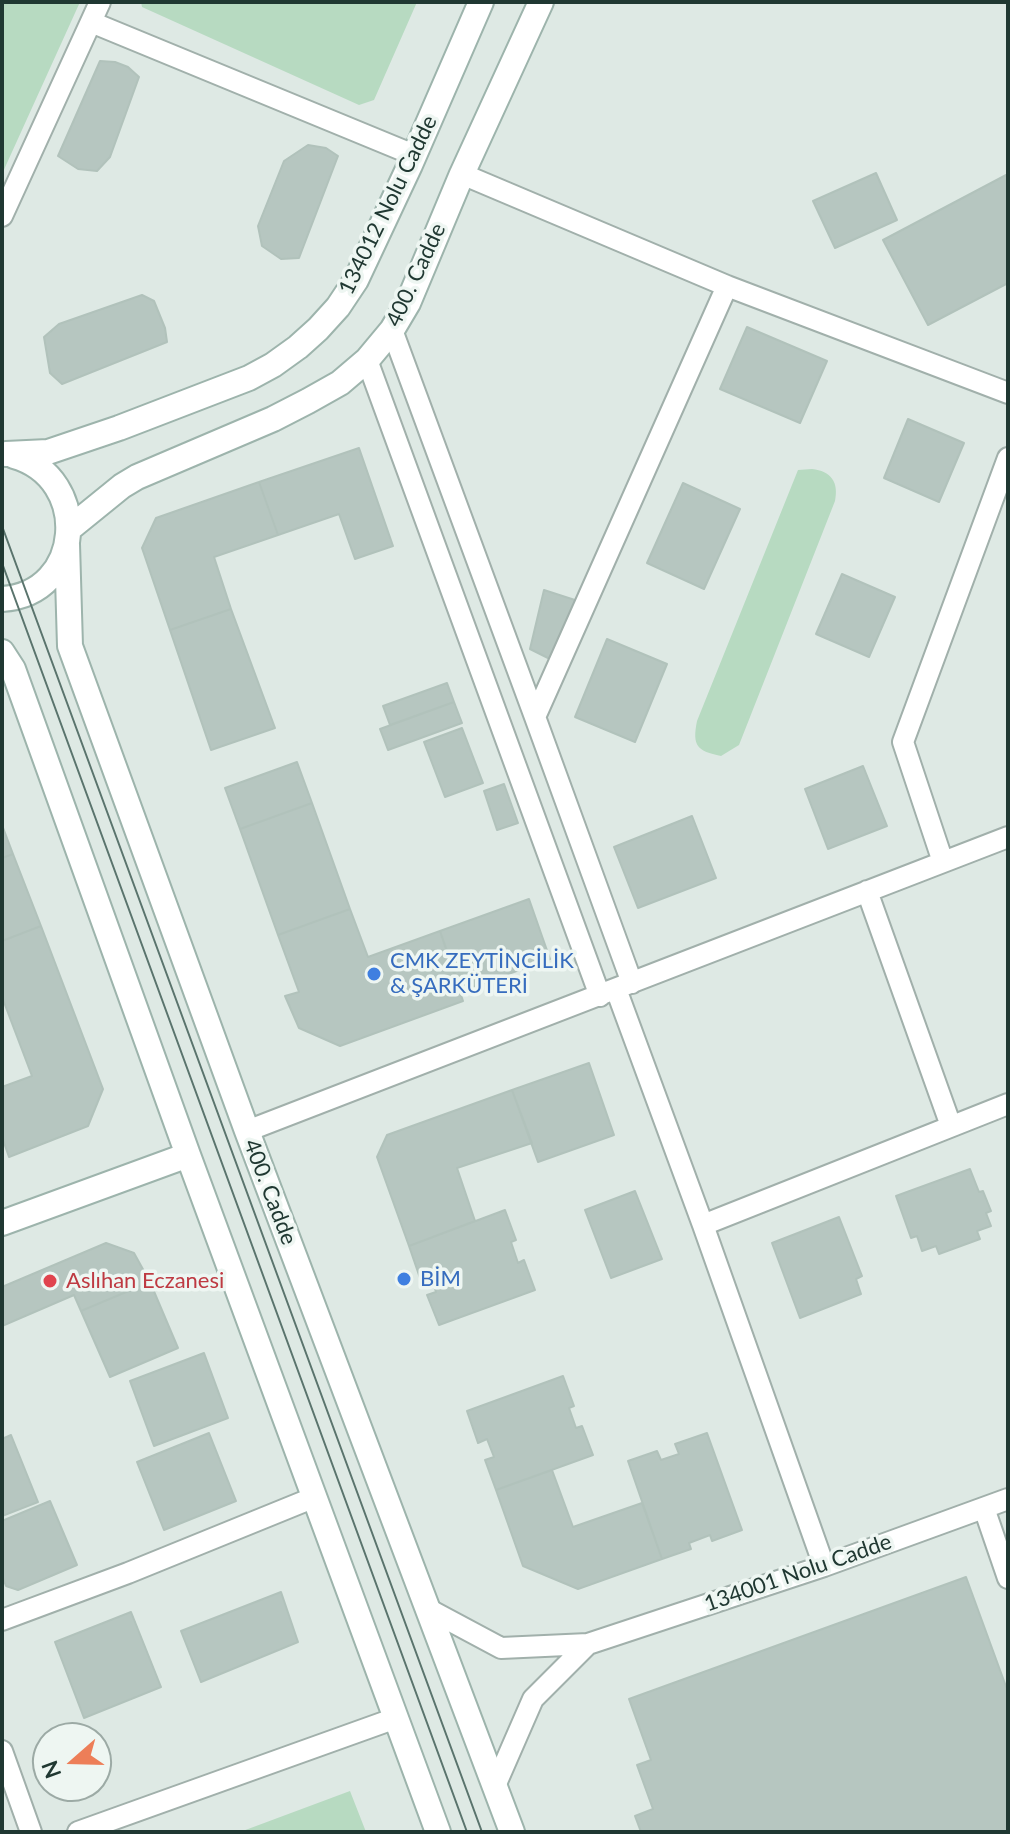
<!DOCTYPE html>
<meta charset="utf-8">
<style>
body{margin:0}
#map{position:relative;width:1010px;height:1834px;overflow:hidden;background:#dee9e4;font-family:Lato,sans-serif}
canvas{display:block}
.frame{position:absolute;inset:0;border:4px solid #203832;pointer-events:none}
.north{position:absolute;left:32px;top:1722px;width:80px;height:80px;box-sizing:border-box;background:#eef6f2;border:2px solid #9caaa5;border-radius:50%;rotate:250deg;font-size:22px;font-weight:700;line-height:32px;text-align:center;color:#203832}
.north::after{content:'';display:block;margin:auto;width:28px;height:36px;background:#ed7e58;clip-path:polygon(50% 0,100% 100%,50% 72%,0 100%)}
</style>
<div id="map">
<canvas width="1010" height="1834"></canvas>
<div class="frame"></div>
<div class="north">N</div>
</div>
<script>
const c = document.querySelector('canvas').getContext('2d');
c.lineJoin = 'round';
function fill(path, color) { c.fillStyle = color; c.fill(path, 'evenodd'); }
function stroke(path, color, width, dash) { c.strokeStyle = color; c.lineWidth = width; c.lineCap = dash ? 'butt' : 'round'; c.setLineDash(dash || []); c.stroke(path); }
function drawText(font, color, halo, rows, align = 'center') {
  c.font = font + ' Lato,sans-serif'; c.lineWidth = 7; c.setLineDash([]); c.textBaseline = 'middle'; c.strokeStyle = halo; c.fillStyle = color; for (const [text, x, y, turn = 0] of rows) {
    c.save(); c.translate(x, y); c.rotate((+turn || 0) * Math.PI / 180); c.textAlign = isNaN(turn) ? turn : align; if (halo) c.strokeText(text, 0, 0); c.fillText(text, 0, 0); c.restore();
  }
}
fill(new Path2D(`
 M2 2H80L2 174Z
 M141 2H417L374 100 359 105 142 7Z
 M812 469C831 471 839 482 835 501L739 745 721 756C697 751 692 746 697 721L798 470Z
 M350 1791 366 1832H240Z`), '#b7dac1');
const building = new Path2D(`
 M100 61 115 62 128 67 139 77 110 157 97 171 78 169 58 156Z
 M308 145 326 148 338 156 299 258 281 259 262 246 258 226 284 161Z
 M876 173 897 220 835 248 813 201Z
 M1008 174V283L928 325 883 240Z
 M142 295 154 301 165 328 167 342 62 384 50 373 44 337 59 324Z
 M747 327 827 361 800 423 720 389Z
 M908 419 964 443 939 502 884 478Z
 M359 448 393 546 355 559 339 514 278 535 259 482Z
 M259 482 278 535 214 557 231 609 170 630 142 548 156 518Z
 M683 483 740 509 704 589 647 563Z
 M842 574 895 597 869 657 816 634Z
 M544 590 581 602 550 659 530 649Z
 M231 609 275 728 211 750 170 630Z
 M607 639 667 664 635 742 575 717Z
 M447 683 454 702 390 725 383 706Z
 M454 702 462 723 388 750 380 729Z
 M462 728 483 783 445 797 424 742Z
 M297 762 312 803 240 829 225 788Z
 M863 766 887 826 828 849 805 789Z
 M504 784 518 823 497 830 484 791Z
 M312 803 350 909 278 935 240 829Z
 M692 816 716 878 638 908 614 847Z
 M2 825 13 854 2 858Z
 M13 854 41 926 2 941V858Z
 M529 899 550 959 461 991 440 931Z
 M350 909 368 957 440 931 463 1001 340 1046 299 1028 285 996 299 992 278 935Z
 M41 926 103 1089 88 1126 9 1157 2 1137V1087L32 1076 2 997V941Z
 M589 1063 614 1135 538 1162 512 1090Z
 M512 1090 532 1143 457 1168 475 1221 409 1246 377 1157 387 1135Z
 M970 1169 979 1192 983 1191 991 1211 986 1213 991 1226 977 1231 980 1239 939 1254 936 1246 922 1251 917 1236 911 1238 896 1196Z
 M635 1191 662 1259 611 1278 585 1210Z
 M505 1210 516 1240 511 1242 518 1263 524 1260 535 1290 439 1325 427 1295 436 1292 430 1274 420 1278 409 1246Z
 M839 1217 862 1276 856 1279 861 1294 800 1318 772 1243Z
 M106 1243 134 1253 150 1282 81 1311 74 1295 2 1326V1287Z
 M150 1282 178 1348 110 1377 81 1311Z
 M204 1353 228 1418 154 1446 130 1381Z
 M563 1376 574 1406 569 1408 576 1428 582 1426 593 1455 496 1490 485 1460 494 1457 487 1439 478 1443 467 1411Z
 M209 1433 236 1501 164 1530 137 1462Z
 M707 1433 742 1530 712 1541 710 1535 689 1543 691 1549 662 1559 628 1461 657 1451 661 1460 679 1454 675 1444Z
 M11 1435 38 1502 2 1516V1439Z
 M552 1470 573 1527 642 1503 662 1559 578 1589 523 1566 496 1490Z
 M50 1501 77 1565 18 1590 6 1586 2 1576V1521Z
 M966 1577 1008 1692V1832H641L635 1816 653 1809 637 1765 651 1760 629 1699Z
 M281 1592 298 1642 201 1682 181 1631Z
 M131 1612 161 1687 84 1718 55 1642Z`);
fill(building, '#b6c6c0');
stroke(building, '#b1c2bb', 2);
const street = new Path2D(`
 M91 22 414 155
 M462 174 727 286 1008 393
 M2 216 100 2
 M392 330 535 717 632 983
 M367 360 600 996
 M535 717 727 286
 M943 862 903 742 1008 458
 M867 891 951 1126
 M616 989 703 1225 824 1566
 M247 1131 1008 837
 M703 1225 1008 1104
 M984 1508 1008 1578
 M428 1609 501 1648 588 1644 824 1566 1008 1499
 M2 1620 128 1573 315 1497
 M2 1751 31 1832
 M495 1786 533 1699 588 1644
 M78 1832 396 1718`);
const secondary = new Path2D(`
 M6 454 48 452 119 428 249 378 273 365 298 347 318 329 338 307 356 280 410 165 481 2
 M69 529 122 486 137 477 273 419 308 401 340 383 367 360 392 330 408 303 462 174 541 2
 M67 544 70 646 247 1131 512 1832
 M2 599C84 594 92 478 14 456
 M2 652 13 669 188 1155 438 1832
 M2 1223 188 1155`);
stroke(street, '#a1b0ab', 24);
stroke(secondary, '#9db4ac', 28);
stroke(street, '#fff', 20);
stroke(secondary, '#fff', 24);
stroke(new Path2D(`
 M2 526 482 1832
 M2 563 467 1832`), '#5a746d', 2);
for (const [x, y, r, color] of [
 [374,974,8,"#3f7fe0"],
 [404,1279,8,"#3f7fe0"],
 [50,1281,8,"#e0444e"]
]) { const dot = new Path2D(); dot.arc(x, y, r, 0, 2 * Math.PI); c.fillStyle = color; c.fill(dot); stroke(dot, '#eef6f2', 3); }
drawText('22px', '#203832', '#eef6f2', [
 ["134012 Nolu Cadde",388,205,-64],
 ["400. Cadde",416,275,-65],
 ["400. Cadde",270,1192,69],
 ["134001 Nolu Cadde",798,1573,-19]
]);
drawText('22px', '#366cbe', '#eef6f2', [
 ["CMK ZEYTİNCİLİK",390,961],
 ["& ŞARKÜTERİ",390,986],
 ["BİM",420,1279]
], 'left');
drawText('22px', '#be3a42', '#eef6f2', [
 ["Aslıhan Eczanesi",66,1281]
], 'left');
</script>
